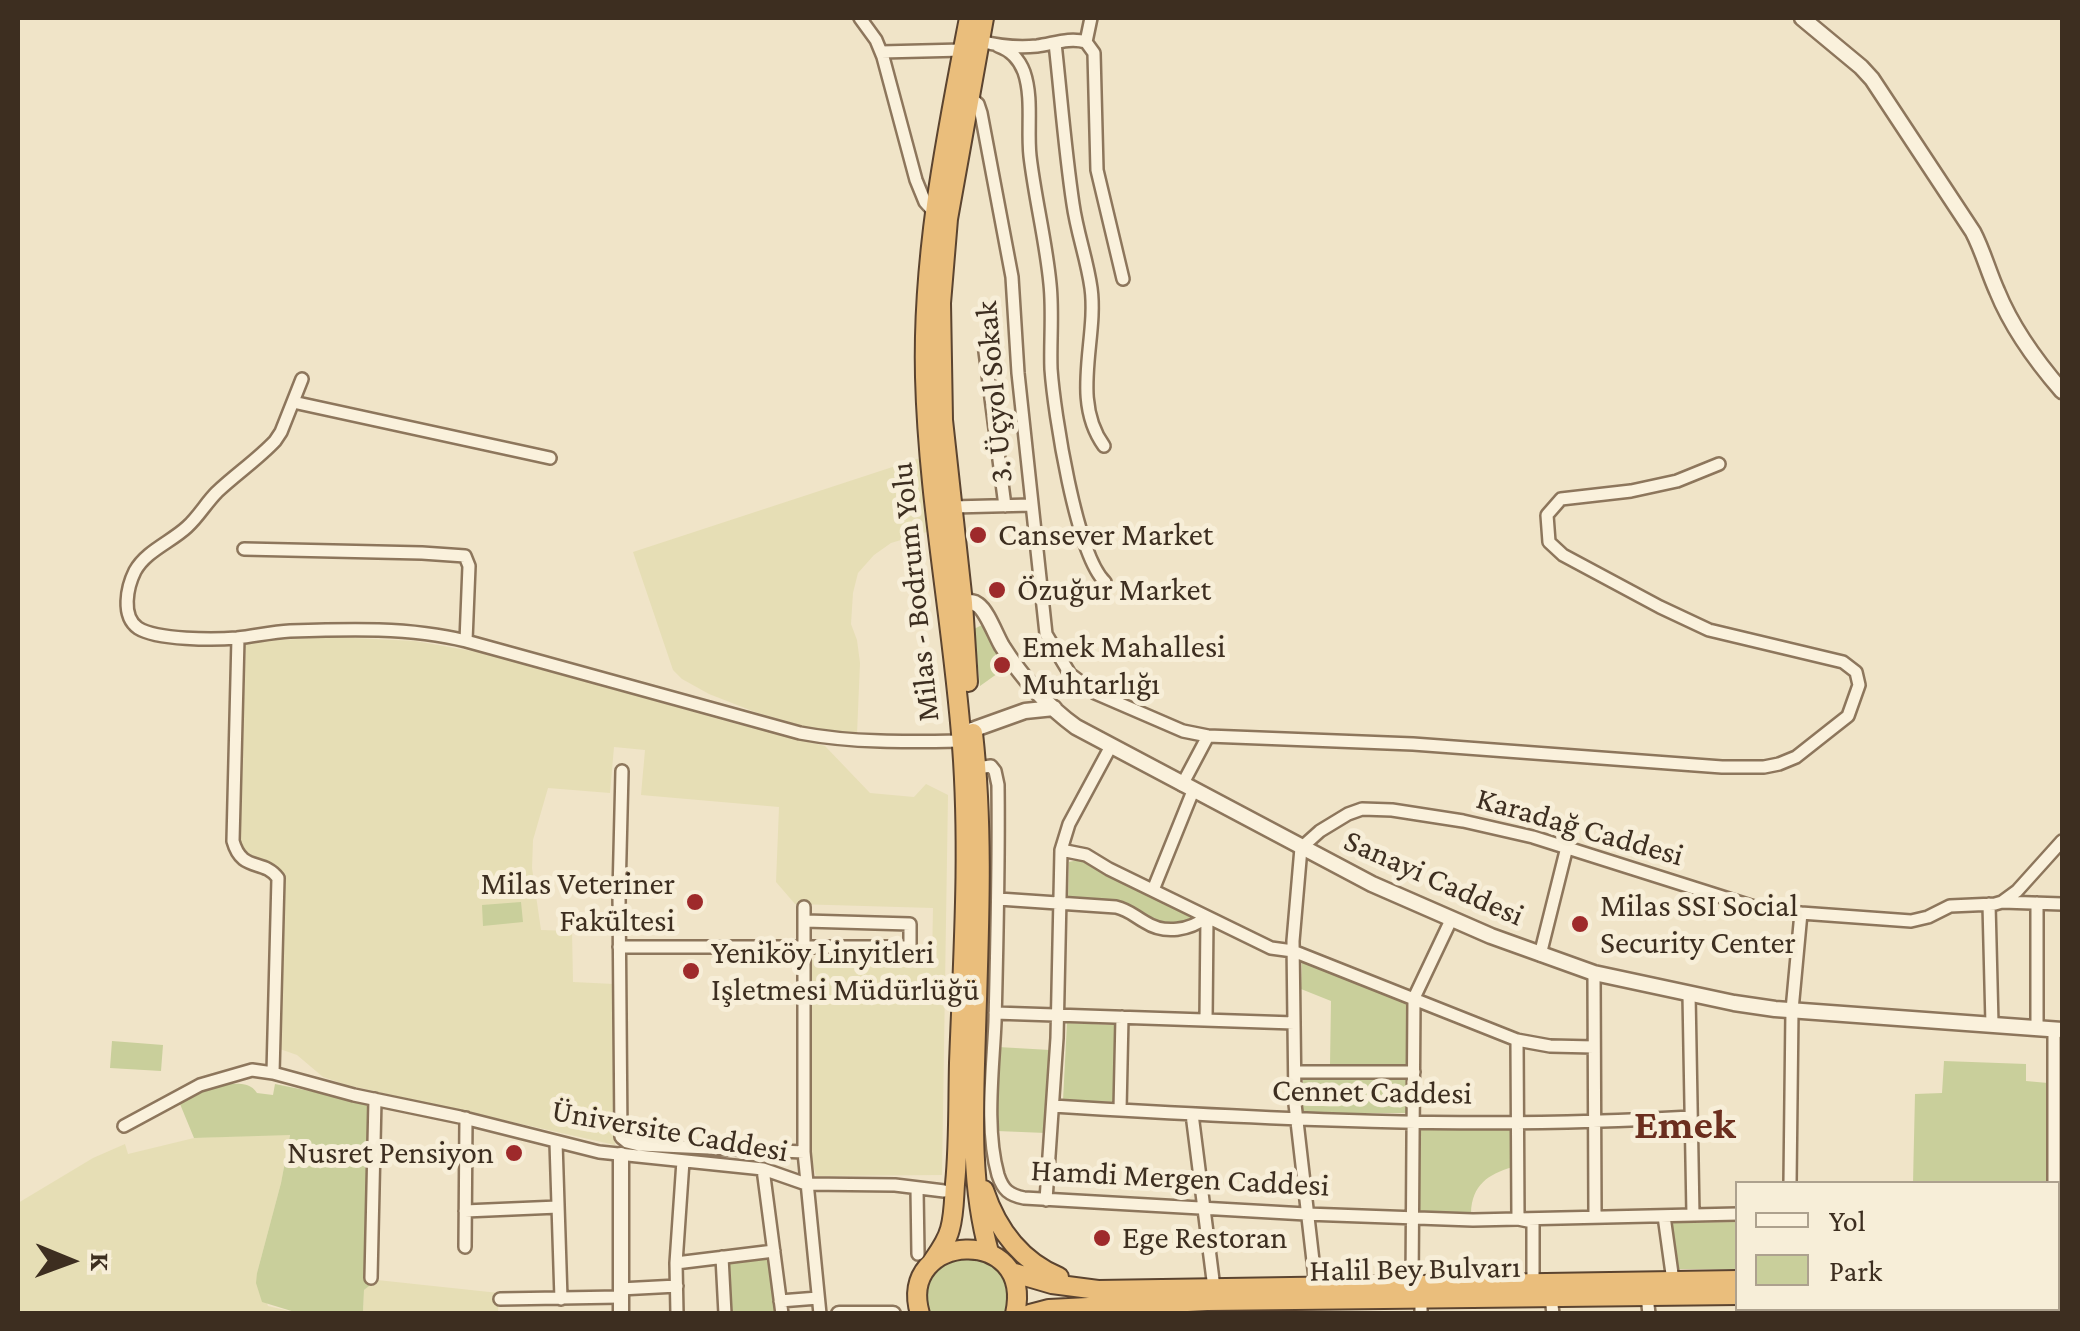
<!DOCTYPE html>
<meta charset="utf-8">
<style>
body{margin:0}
#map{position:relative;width:2080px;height:1331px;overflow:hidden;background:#f0e4c8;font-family:"Crimson Pro",serif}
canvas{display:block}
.frame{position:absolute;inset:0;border:20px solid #3d2e20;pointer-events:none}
.legend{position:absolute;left:1735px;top:1181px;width:325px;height:130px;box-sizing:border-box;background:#f7eed8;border:2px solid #ada18e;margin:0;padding:12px 18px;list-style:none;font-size:30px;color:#3d2e20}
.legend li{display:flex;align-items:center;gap:20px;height:50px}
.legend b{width:50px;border:2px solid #ada18e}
.north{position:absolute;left:20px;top:1211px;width:100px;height:100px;-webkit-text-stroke:8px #f7eed8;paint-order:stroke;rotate:91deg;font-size:28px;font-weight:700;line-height:40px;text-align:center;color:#3d2e20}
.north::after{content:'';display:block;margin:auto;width:35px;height:45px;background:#3d2e20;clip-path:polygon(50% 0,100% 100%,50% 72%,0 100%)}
</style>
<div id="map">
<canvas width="2080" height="1331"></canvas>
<div class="frame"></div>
<ul class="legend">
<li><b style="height:12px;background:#faf1dc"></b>Yol</li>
<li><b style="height:28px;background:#c9cf9b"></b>Park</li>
</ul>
<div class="north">K</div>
</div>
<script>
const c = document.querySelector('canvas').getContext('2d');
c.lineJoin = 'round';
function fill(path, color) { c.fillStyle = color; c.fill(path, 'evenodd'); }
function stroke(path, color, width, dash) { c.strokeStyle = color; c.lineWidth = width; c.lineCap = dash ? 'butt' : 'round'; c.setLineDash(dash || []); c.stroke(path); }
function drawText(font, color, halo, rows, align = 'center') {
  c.font = font + ' "Crimson Pro",serif'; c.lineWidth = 10; c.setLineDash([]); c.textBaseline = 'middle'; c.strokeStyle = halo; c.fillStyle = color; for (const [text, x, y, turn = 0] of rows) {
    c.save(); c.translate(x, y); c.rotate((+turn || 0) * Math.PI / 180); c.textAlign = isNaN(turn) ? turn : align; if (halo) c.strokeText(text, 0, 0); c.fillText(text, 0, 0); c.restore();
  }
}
fill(new Path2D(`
 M923 457 930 531 891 543 874 555 858 573 853 593 851 624 857 640 860 663 857 734 820 731 755 712 709 694 682 679 673 670 633 552Z
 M332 637 415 641 483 653 737 724 825 746 870 793 914 797 926 784 948 795 942 1175 816 1176 812 1161 809 960H932L933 908 795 904 776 882 779 807 641 795 645 750 614 747 610 793 548 788 533 840 532 868 541 930 572 931 573 982 614 984 615 1145 347 1085 323 1077 297 1055 277 1048 285 902 284 879 274 866 246 856 239 846 246 642Z
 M290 1134 281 1183 257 1273 268 1306 298 1313H18V1203L93 1158 125 1144 128 1154 194 1138Z
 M377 1280 499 1293 498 1313 363 1314 364 1290Z`), '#e6deb5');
fill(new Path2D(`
 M982 625 1008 666 980 686 974 629Z
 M1082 859 1192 916 1189 924C1173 924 1157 926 1144 916 1139 912 1134 908 1129 906L1068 900 1069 862Z
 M521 902 523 922 483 926 482 905Z
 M1302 959 1407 1001V1066L1330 1065 1331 1001 1301 989Z
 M1067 1023 1116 1025 1115 1102 1063 1100Z
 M112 1041 163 1045 161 1071 110 1068Z
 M998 1047 1050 1050 1046 1133 997 1131Z
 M1944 1061 2026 1064V1081L2048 1083V1183H1913L1915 1094 1942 1093Z
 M1303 1077H1407V1113H1303Z
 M226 1084C238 1084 250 1082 257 1093L273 1095 275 1084 369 1103 364 1278 377 1280 364 1290 363 1313H298L262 1302 256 1283 257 1273 281 1183 290 1135 194 1138 180 1104 206 1090Z
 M1420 1128H1513V1167C1488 1174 1472 1185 1471 1213L1419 1212Z
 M1737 1222V1269H1677L1671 1223Z
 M774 1251 782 1313H725L722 1257Z
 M972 1253 1007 1276 1009 1313H928C920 1272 936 1263 972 1253Z`), '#c9cf9b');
const minor = new Path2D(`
 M860 18 876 40 883 57 916 180 925 202 934 212
 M1091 18 1086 42 1094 53 1097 170 1123 279
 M980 41C999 46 1017 48 1037 46 1053 44 1069 37 1086 42
 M1055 43C1061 97 1065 151 1073 204 1077 233 1087 259 1091 288 1098 339 1070 399 1104 446
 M998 46C1010 50 1019 59 1024 72 1033 98 1027 129 1030 156 1035 199 1046 241 1050 284 1053 312 1050 341 1051 369 1054 412 1076 554 1105 582
 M881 52 963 50
 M969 96 978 104 981 113 1012 277 1018 373 1046 634 1070 674 1095 693 1183 731 1208 736 1413 744 1722 767H1764L1779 764 1796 757 1834 727 1848 716 1859 685 1856 672 1843 662 1709 630 1660 607 1563 555 1549 542 1547 515 1561 499 1631 491 1677 481 1719 464
 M984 344 1005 506
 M302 379 281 432 275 441C257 460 236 474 217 492 206 503 199 516 187 527 171 542 146 551 135 571 127 587 121 616 138 628 157 640 214 640 237 638 255 636 272 632 290 631 348 629 410 627 466 641L800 733C853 743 907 742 962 741
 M293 402 550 458
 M952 507 1032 505
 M244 549 422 553 465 556 469 566 466 641
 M238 638 233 841C242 873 263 858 278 878L273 1073
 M977 768 991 766 995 771 998 785C999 864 997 943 995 1022 993 1069 985 1129 998 1175 1003 1190 1009 1195 1024 1198L1306 1214 1473 1220 1738 1214
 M622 771 619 894 621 1137 627 1142 639 1145 804 1152
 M1182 785 1208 736
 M1061 850 1086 855 1109 869 1271 948 1293 951 1517 1040 1550 1046 1594 1047
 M1153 890 1193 791
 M999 899 1116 907C1129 910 1134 916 1145 922 1165 935 1190 930 1207 917
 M2002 902 2062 904
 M1989 904 1992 1024
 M804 907V1152L820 1314
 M619 947H910V924L805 921
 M1540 955 1567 847
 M1594 973 1595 1217
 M1689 994 1693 1215
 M995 1013 1294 1023
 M1206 1020 1207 917
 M2037 1028V903
 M1517 1040 1518 1219 1533 1222V1283
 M1295 1072H1414
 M1053 1106C1265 1119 1479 1130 1691 1117
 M1120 1110 1122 1017
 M1192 1114 1214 1288
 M124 1126 200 1085 252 1070 273 1073 354 1095 460 1117 599 1152 763 1169 806 1184 895 1185 944 1191
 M556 1142 561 1299
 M763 1169 782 1314
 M1790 1184 1792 1010 1801 913
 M2054 1184V1030
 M917 1189 918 1254
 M1046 1200 1057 1038 1061 850 1069 824 1111 746
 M2058 1208H2062
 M465 1211 558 1207
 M1664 1216 1673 1281
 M465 1247 466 1118
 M722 1257 725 1314
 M676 1263 774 1251
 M371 1278 375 1099
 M1412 1285 1414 998 1451 920
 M1316 1287 1295 1104 1293 941 1301 848 1320 831 1348 814 1362 809 1392 810 1463 821 1533 837 1754 907 1787 912 1911 921 1928 917 1950 906 1995 904 2002 902 2017 891 2062 841
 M620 1289 677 1286
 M1647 1296 1649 1314
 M1551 1297 1553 1314
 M1421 1298V1314
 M500 1299 620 1297
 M780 1301 818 1298
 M1885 1308 1886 1314
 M2031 1308V1314
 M677 1314 676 1263 683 1161`);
const tertiary = new Path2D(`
 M1802 18 1861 67 1872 79 1973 232C1983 251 1988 271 1997 291 2012 328 2036 361 2062 391
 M963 603C970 602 973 601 978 605 987 611 996 636 1002 646 1021 676 1047 706 1076 727L1372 884 1491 936 1594 973 1734 1003 1775 1009 2062 1030
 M972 730 1025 711 1054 708
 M621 1155V1314
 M839 1314H893`);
const trunk = new Path2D(`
 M968 682 963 603 943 420 941 303 948 219 984 18
 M973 733C984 832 979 932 976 1031 974 1104 969 1181 989 1252
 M984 1190C997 1229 1021 1261 1059 1277
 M932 1262C939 1252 947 1241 950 1229 954 1215 954 1199 955 1184 959 1144 958 1103 959 1063 963 957 970 852 962 746 953 623 928 501 925 377 922 255 946 137 969 18
 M1011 1272 1052 1284 1098 1290 1738 1280
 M2058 1275H2062
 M2058 1292H2062
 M920 1314C896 1232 1035 1224 1015 1314
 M1030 1314 1049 1309 1207 1301 1738 1295`);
stroke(minor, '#8d765c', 16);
stroke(tertiary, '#8d765c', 19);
stroke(trunk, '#5b4430', 22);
stroke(minor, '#faf1dc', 11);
stroke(tertiary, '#faf1dc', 14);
stroke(trunk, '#eabe7c', 18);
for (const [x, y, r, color] of [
 [978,535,10,"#9e2a2b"],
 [997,590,10,"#9e2a2b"],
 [1002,665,10,"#9e2a2b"],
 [695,902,10,"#9e2a2b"],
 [1580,924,10,"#9e2a2b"],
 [691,971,10,"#9e2a2b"],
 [514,1153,10,"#9e2a2b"],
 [1102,1238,10,"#9e2a2b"]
]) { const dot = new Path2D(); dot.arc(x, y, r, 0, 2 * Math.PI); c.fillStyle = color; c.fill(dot); stroke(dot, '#f7eed8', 4); }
drawText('32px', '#3d2e20', '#f7eed8', [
 ["3. Üçyol Sokak",994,392,-95],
 ["Milas - Bodrum Yolu",915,592,-96],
 ["Karadağ Caddesi",1580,827,16],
 ["Sanayi Caddesi",1434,878,24],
 ["Cennet Caddesi",1372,1092,1],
 ["Üniversite Caddesi",670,1131,10],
 ["Hamdi Mergen Caddesi",1180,1178,3],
 ["Halil Bey Bulvarı",1415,1269,-1]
]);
drawText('32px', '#3d2e20', '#f7eed8', [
 ["Cansever Market",998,535],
 ["Özuğur Market",1017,590],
 ["Emek Mahallesi",1022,647],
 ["Muhtarlığı",1022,684],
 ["Milas Veteriner",675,884,"right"],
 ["Fakültesi",675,921,"right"],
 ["Milas SSI Social",1600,906],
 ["Security Center",1600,943],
 ["Yeniköy Linyitleri",711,953],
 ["Işletmesi Müdürlüğü",711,990],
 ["Nusret Pensiyon",494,1153,"right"],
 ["Ege Restoran",1122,1238]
], 'left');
drawText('bold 42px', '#6b2e1e', '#f7eed8', [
 ["Emek",1685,1125]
]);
</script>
